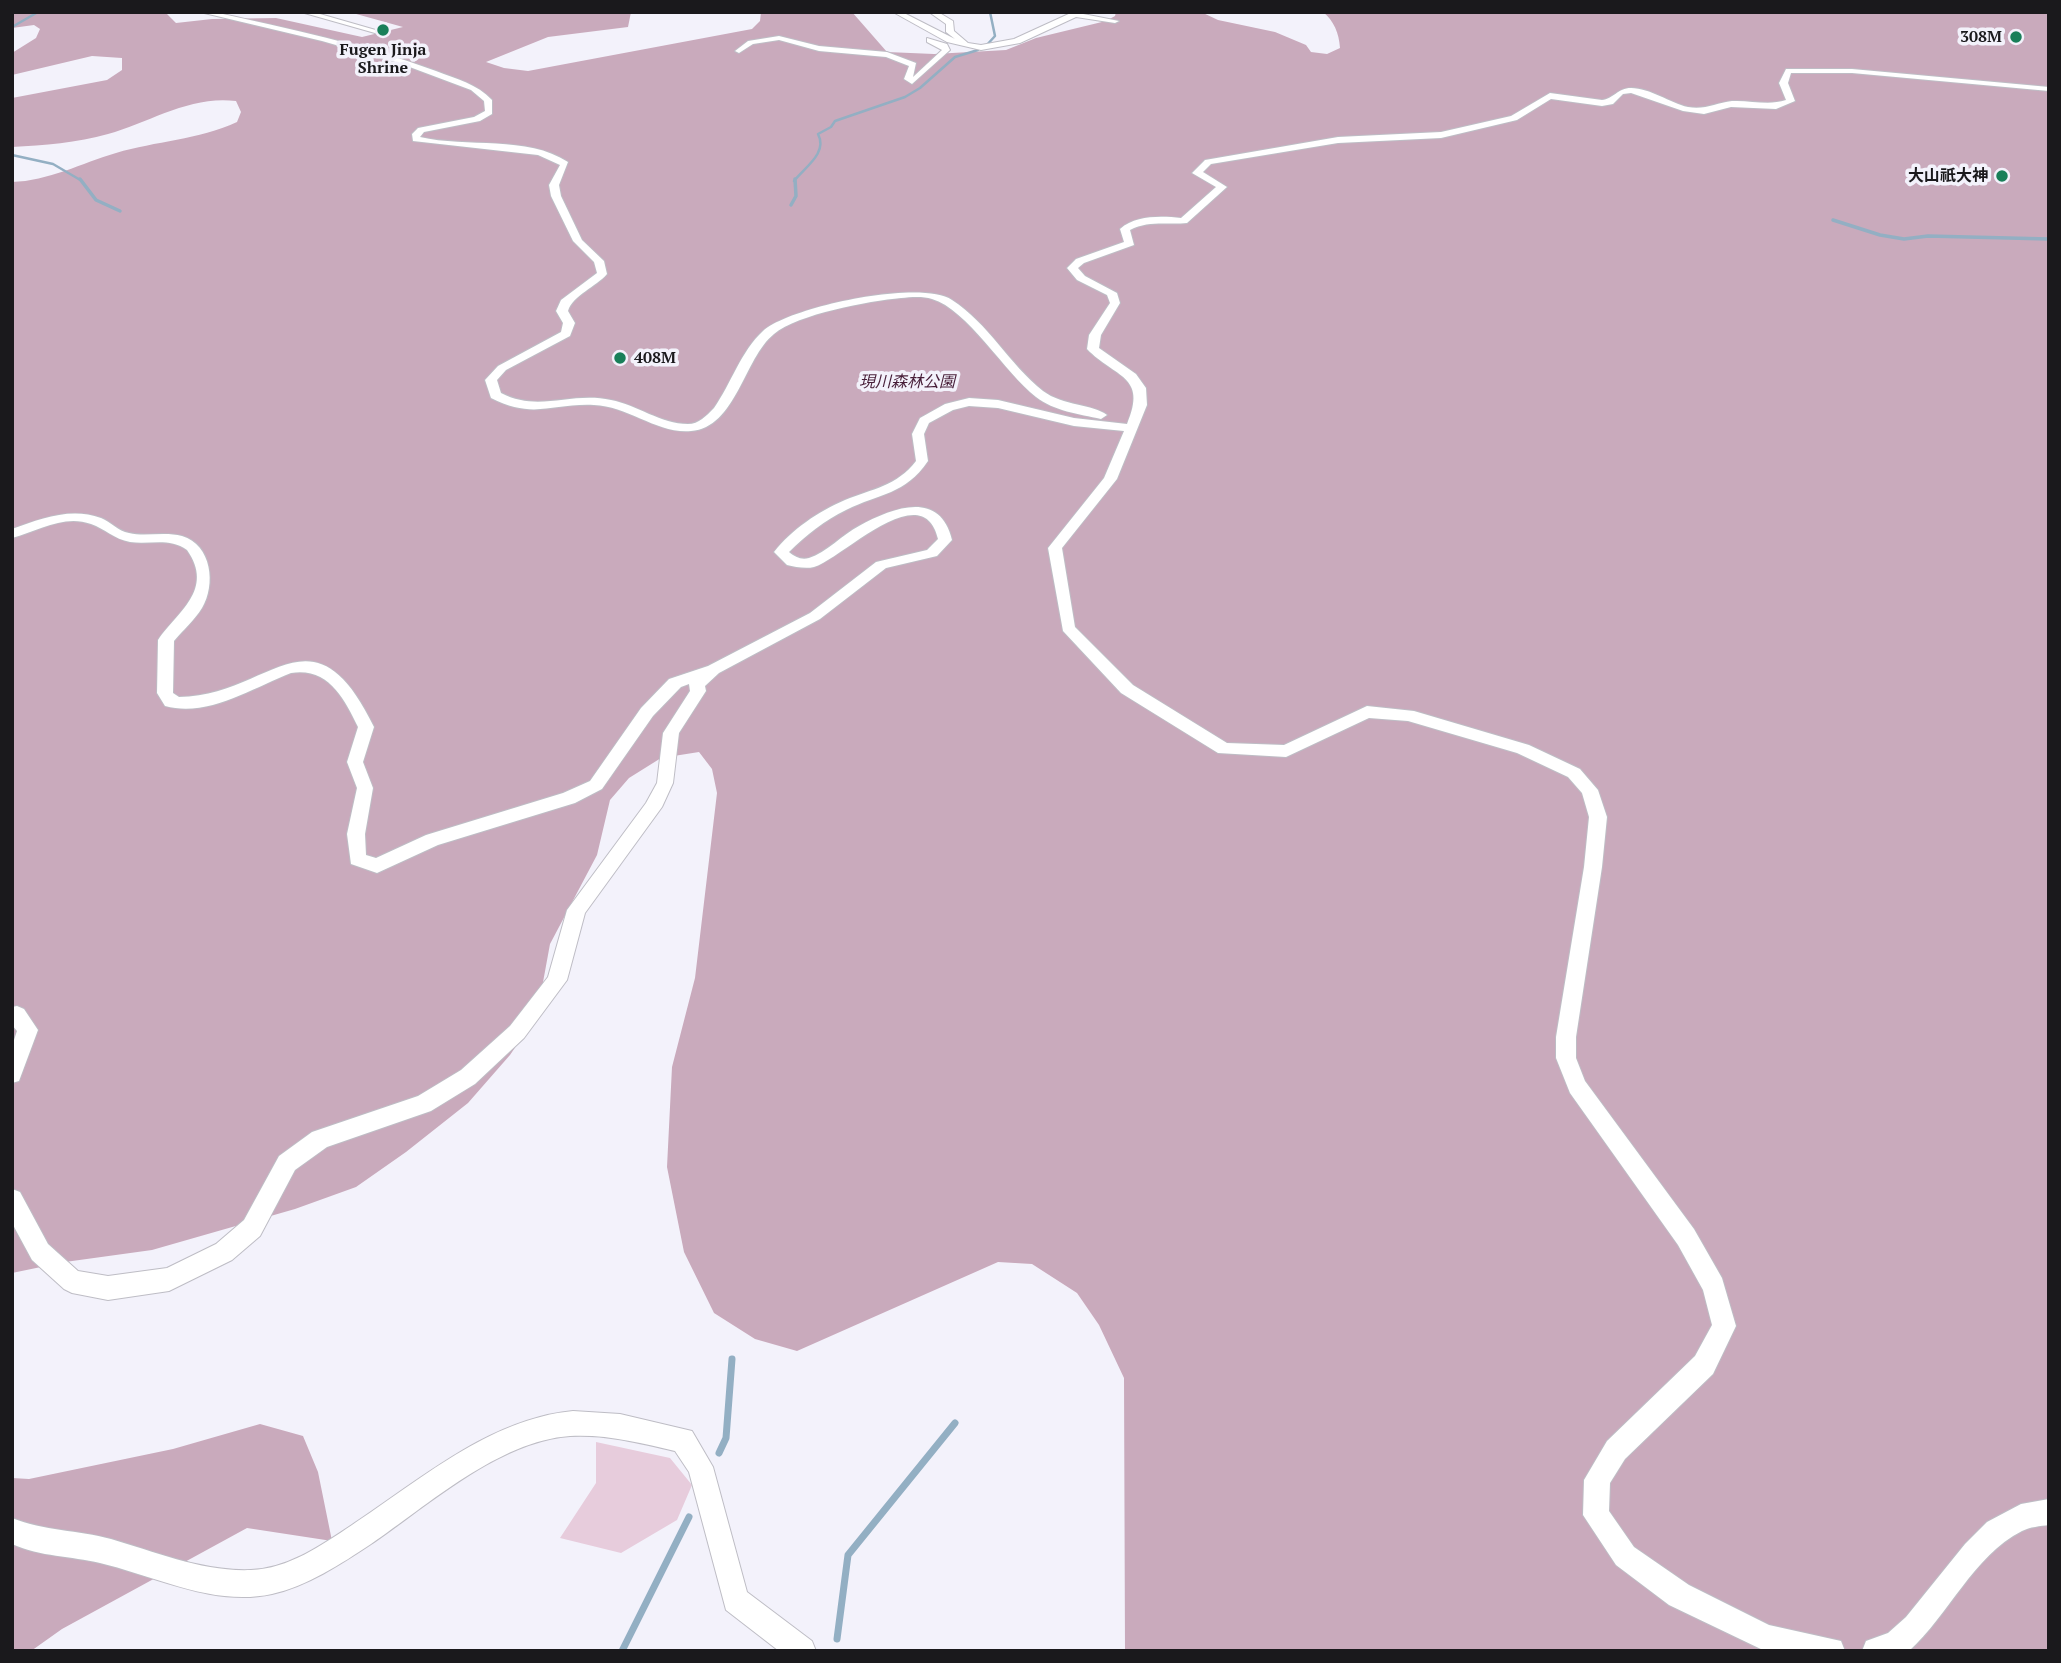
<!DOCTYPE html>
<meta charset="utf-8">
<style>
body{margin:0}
#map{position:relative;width:2061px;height:1663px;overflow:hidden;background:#f3f2fb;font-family:"PT Serif",serif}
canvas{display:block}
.frame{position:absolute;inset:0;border:14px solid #1a191c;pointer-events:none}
</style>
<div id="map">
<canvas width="2061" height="1663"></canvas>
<div class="frame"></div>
</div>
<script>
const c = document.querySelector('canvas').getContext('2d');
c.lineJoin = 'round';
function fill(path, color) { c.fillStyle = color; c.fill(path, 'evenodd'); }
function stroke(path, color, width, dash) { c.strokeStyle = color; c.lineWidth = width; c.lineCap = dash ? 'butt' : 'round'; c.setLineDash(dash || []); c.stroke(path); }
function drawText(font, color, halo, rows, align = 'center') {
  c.font = font + ' "PT Serif","Noto Sans JP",serif'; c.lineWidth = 7; c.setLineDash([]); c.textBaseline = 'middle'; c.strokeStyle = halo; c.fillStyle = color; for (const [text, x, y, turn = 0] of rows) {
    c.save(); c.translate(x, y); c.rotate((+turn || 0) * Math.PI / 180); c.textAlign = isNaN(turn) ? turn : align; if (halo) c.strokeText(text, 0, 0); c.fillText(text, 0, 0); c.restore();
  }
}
fill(new Path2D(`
 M596 1442 670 1458 692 1485 677 1520 621 1553 560 1538 596 1483Z`), '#e7ccdc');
fill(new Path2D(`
 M12 12H173L167 14 176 23 212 19 276 18 362 37 403 27 349 12H631L628 27 548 37 486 62 504 68 528 71 752 29 760 21 761 12H852L887 52 934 54 1006 50 1036 38 1106 21 1115 16 1116 12H1201L1218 20 1275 32 1306 45 1311 52 1327 54 1340 48C1339 33 1334 21 1323 12H2049V1651H1125L1124 1378 1099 1325 1077 1293 1032 1264 998 1262 797 1351 755 1339 714 1313 684 1252 667 1167 672 1067 695 978 717 793 712 769 699 752 661 758 629 778 610 800 597 855 550 944 537 1015 510 1055 468 1103 406 1152 356 1187 295 1209 152 1250 65 1262 12 1273V182C48 181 82 163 116 153 156 141 198 140 237 122L241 112 236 101C191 95 150 122 108 134 77 143 44 145 12 147V98L107 80 122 70V58L92 56 12 75V53L36 38 40 29 34 25 12 28Z
 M260 1424 303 1436 318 1472 332 1541 247 1528 62 1629 31 1651H12V1478L29 1479 173 1449Z`), '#c9aabc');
stroke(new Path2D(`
 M12 27 38 12
 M985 47 995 36 990 12
 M12 155 53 164 82 181
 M794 181C805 167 828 153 818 134L831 127 835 121 905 97 920 88 955 57 978 50`), '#93afc3', 2.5);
stroke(new Path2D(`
 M80 179 96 200 120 211
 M791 205 796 196 795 179
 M1833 220 1880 235 1904 239 1928 236 2049 239`), '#93afc3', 3.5);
stroke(new Path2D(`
 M719 1453 726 1438 732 1359
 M837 1639 848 1555 955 1423
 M622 1651 689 1517`), '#93afc3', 7);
const minor = new Path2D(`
 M200 12H214C289 29 364 44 436 71 457 79 477 84 492 100V114L480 121 424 132 420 137C467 148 527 135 568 162L559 185 561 196 582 240 604 261 607 274C596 287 573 295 568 311L575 323 570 336 506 370 497 380 501 393C539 413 571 391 611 400 637 405 661 424 688 424 699 424 706 416 714 408 731 384 741 351 763 331 790 307 920 279 952 300 988 323 1009 364 1043 391 1063 406 1093 404 1107 415L1101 419C1079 414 1054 411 1036 397 1005 373 967 309 932 299 923 296 911 297 901 298 869 301 798 314 774 334 744 358 736 428 691 431 657 434 628 406 594 405 552 403 534 420 491 398L485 380 498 366 561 332 563 323 556 311 561 300 597 273 594 262 573 241 551 196 549 185 560 165 538 155 413 141 412 134 418 128 474 117 485 111 484 101 471 90 399 63 322 41Z
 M301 12H313L386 33 382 35Z
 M893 12H902L955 39 946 32V24L929 12H938L953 21 954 31 968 43 981 45 1014 39 1073 12 1119 21 1115 23 1076 17 1020 43 981 50 947 42Z
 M779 36 819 46 887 52 916 63 913 77 942 50 927 42V38L947 44 950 50 912 84 904 79 909 66 886 57 819 51 779 40 753 44 739 53 735 51 748 41Z
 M1786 69H1852L2049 87V91L1852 73H1791L1788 83 1795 101 1776 109 1731 107 1704 114 1683 111 1631 93 1623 94 1613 104 1602 106 1551 99 1517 120 1441 138 1338 143 1211 164 1203 172 1227 187 1187 223C1167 225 1149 220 1130 230L1134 245 1084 263 1078 268 1085 276 1117 293 1120 303 1101 335 1099 348 1136 374 1146 388 1147 405 1117 479 1062 548 1075 627 1133 685 1227 743 1284 745 1367 706 1414 711 1529 745 1580 769 1598 790 1607 817 1602 867 1576 1037V1058L1585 1081 1694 1229 1722 1278 1736 1326 1713 1374 1625 1459 1610 1483 1609 1511 1634 1547 1689 1585 1769 1625 1841 1641 1845 1651H1765L1669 1605 1616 1565 1583 1515 1584 1480 1607 1441 1695 1356 1712 1325 1703 1290 1678 1245 1570 1093 1556 1058V1037L1584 867 1589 817 1582 793 1568 777 1517 753 1408 721 1369 718 1286 757 1218 753 1121 693 1063 631 1048 548 1104 478 1124 431 1074 426 998 408 969 406 953 410 929 423 924 434 928 461C905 495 880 493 846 510 825 520 806 535 789 552 795 557 801 560 809 558 826 553 843 534 859 526 894 507 940 490 952 540L937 556 886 568 820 619 719 673 705 686 706 691 679 733 673 783 662 807 585 913 567 980 524 1038 475 1084 431 1111 327 1147 295 1170 260 1236 232 1260 169 1291 108 1300 72 1293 64 1289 32 1260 12 1223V1189L20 1192 48 1244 78 1271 108 1276 167 1268 216 1244 244 1220 279 1156 312 1132 418 1096 461 1070 510 1026 548 977 567 910 646 803 657 783 663 733 690 691 689 684 681 687 653 716 602 789 575 803 438 845 377 873 351 864 347 834 357 788 347 762 358 727C344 698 328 667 291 673 252 688 208 718 165 706L157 693 158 640C177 612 215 590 187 550 169 537 150 545 130 542 114 539 105 529 91 524 64 514 38 531 12 538V529C41 519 70 507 101 518 111 522 118 531 129 533 146 537 164 531 182 536 212 545 216 585 202 608 194 621 183 630 174 641L173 693 179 697C271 696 312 600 374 727L363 762 373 788 365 834 366 855 376 858 426 835 563 793 590 781 641 708 669 679 708 666 810 613 876 562 927 550 938 539C923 475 843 558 814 567 806 569 795 567 787 565L774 552C791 530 819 511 845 500 872 489 897 486 916 461L912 434 920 418 945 404 969 398 998 400 1074 418 1127 424C1148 375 1115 378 1087 349L1089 335 1110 303 1107 295 1077 280 1067 268 1076 259 1124 242 1120 229C1136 215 1161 216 1181 218L1216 187 1192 173 1205 160 1338 137 1441 132 1511 116 1550 93 1602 100C1613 99 1618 88 1631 88 1650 88 1670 103 1688 107 1705 110 1716 103 1732 101 1751 100 1768 106 1786 100L1779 83Z
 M17 1006 24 1009 38 1030 19 1081 12 1083V1046L17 1031 12 1025V1007Z
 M573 1411 620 1414 692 1431 713 1467 747 1592 812 1641 816 1651H779L726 1610 689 1472 675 1451C641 1443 606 1434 570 1436 499 1441 428 1505 371 1544 341 1564 307 1586 272 1594 214 1607 155 1576 100 1563 71 1556 41 1557 12 1544V1518C44 1531 78 1530 111 1539 156 1552 203 1572 251 1570 288 1569 322 1545 352 1525 419 1481 489 1419 573 1411Z
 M2049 1499V1525C2040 1526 2030 1527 2022 1531 1973 1556 1949 1615 1909 1651H1862L1866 1641 1888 1633 1906 1617 1965 1544 1987 1522 2021 1504Z`);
stroke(minor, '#bebdc5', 2);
fill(minor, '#fff');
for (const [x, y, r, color] of [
 [383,30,7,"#197f59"],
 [2016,37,7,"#197f59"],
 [2002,176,7,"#197f59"],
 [620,358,7,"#197f59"]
]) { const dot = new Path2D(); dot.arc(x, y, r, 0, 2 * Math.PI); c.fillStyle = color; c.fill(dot); stroke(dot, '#f3f2fb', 2.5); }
drawText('bold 16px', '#1a191c', '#f3f2fb', [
 ["308M",2002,37],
 ["Fugen Jinja",383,50,"center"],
 ["Shrine",383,68,"center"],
 ["大山祇大神",1988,176],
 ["408M",634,358,"left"]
], 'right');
drawText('italic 16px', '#471e38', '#f3f2fb', [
 ["現川森林公園",907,382]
]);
</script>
